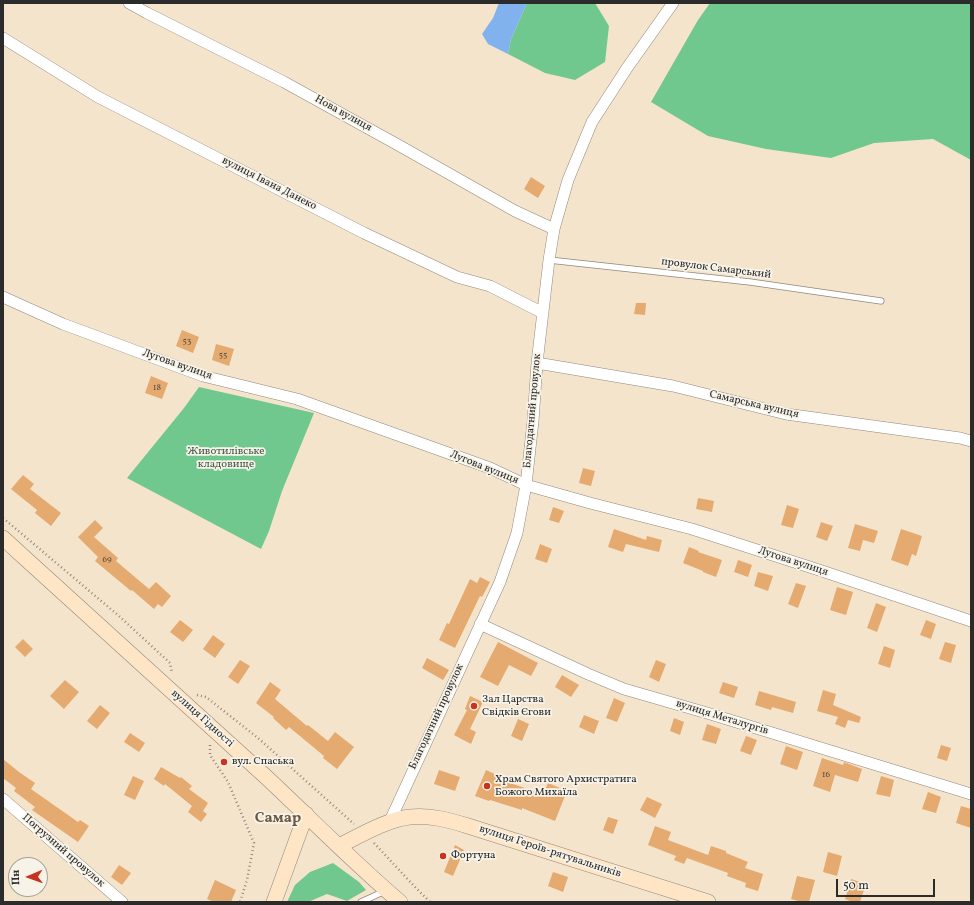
<!DOCTYPE html>
<meta charset="utf-8">
<style>
body{margin:0}
#map{position:relative;width:974px;height:905px;overflow:hidden;background:#f5e4cc;font-family:Vollkorn,serif}
canvas{display:block}
.frame{position:absolute;inset:0;border:4px solid #2b2b2b;pointer-events:none}
.north{position:absolute;left:8px;top:857px;width:40px;height:40px;box-sizing:border-box;background:#f7f3e8;border:1px solid #a5a39c;border-radius:50%;rotate:268deg;font-size:11px;font-weight:700;line-height:16px;text-align:center;color:#2b2b2b}
.north::after{content:'';display:block;margin:auto;width:14px;height:18px;background:#c8321e;clip-path:polygon(50% 0,100% 100%,50% 72%,0 100%)}
.scale{position:absolute;left:836px;top:879px;width:99px;height:18px;box-sizing:border-box;border:2px solid #2b2b2b;border-top:0;padding-left:5px;font-size:12px;line-height:14px;white-space:nowrap;color:#2b2b2b;-webkit-text-stroke:3px #f7f3e8;paint-order:stroke}
</style>
<div id="map">
<canvas width="974" height="905"></canvas>
<div class="frame"></div>
<div class="north">Пн</div>
<div class="scale">50 m</div>
</div>
<script>
const c = document.querySelector('canvas').getContext('2d');
c.lineJoin = 'round';
function fill(path, color) { c.fillStyle = color; c.fill(path, 'evenodd'); }
function stroke(path, color, width, dash) { c.strokeStyle = color; c.lineWidth = width; c.lineCap = dash ? 'butt' : 'round'; c.setLineDash(dash || []); c.stroke(path); }
function drawText(font, color, halo, rows, align = 'center') {
  c.font = font + ' Vollkorn,serif'; c.lineWidth = 3.5; c.setLineDash([]); c.textBaseline = 'middle'; c.strokeStyle = halo; c.fillStyle = color; for (const [text, x, y, turn = 0] of rows) {
    c.save(); c.translate(x, y); c.rotate((+turn || 0) * Math.PI / 180); c.textAlign = isNaN(turn) ? turn : align; if (halo) c.strokeText(text, 0, 0); c.fillText(text, 0, 0); c.restore();
  }
}
fill(new Path2D(`
 M527 3H595L609 26 605 62 575 80 545 73 508 54 511 39Z
 M710 3H971V160L933 139 874 143 831 158 766 149 708 136 651 102 698 20Z
 M199 387 314 413 282 491 269 531 261 549 127 478 184 408Z
 M333 863 359 882 366 890 347 901 327 894 308 902H287L295 885 310 872Z`), '#71c88e');
fill(new Path2D(`
 M499 3H527L511 39 508 54 488 44 482 34 493 18Z`), '#81b2ed');
fill(new Path2D(`
 M531 177 545 186 538 198 524 189Z
 M636 303H646L645 315 634 314Z
 M182 330 199 337 193 353 176 346Z
 M216 344 234 349 229 366 212 360Z
 M151 376 168 383 162 399 145 393Z
 M583 468 595 471 591 486 579 483Z
 M23 475 34 484 30 489 61 513 51 526 35 513 37 510 11 489Z
 M698 498 714 501 712 512 696 509Z
 M787 505 799 509 793 528 781 525Z
 M553 507 564 511 559 523 549 520Z
 M95 520 103 528 94 537 118 558 116 561 149 589 156 582 171 596 162 607 158 604 154 609 132 590 131 591 95 561 98 557 78 537Z
 M821 522 833 526 827 541 816 537Z
 M855 524 878 531 874 543 863 540 860 551 848 548Z
 M614 529 646 540 647 536 662 540 659 552 626 544 623 552 608 547Z
 M901 529 922 536 916 556 912 554 908 566 891 560Z
 M540 544 552 549 547 563 535 559Z
 M689 547 699 551 698 552 722 560 716 577 703 572V571L683 563Z
 M738 560 752 565 748 577 734 572Z
 M758 572 773 576 768 591 754 586Z
 M480 577 490 582 482 597 480 596 455 648 439 640 447 623 449 624 470 579 477 583Z
 M796 583 806 586 798 608 788 604Z
 M837 587 853 592 846 615 830 610Z
 M876 603 886 607 877 632 867 628Z
 M180 620 193 630 183 642 170 632Z
 M926 620 936 624 931 639 920 635Z
 M213 635 225 644 215 658 203 649Z
 M23 639 33 649 25 657 15 647Z
 M498 642 538 663 531 676 509 665 498 686 480 677Z
 M945 642 956 645 951 663 939 659Z
 M884 646 895 650 890 668 878 664Z
 M427 658 449 670 443 680 422 668Z
 M240 660 250 666 238 684 228 677Z
 M656 660 666 664 659 682 649 677Z
 M562 675 579 685 571 697 555 687Z
 M65 680 79 692 64 709 50 696Z
 M270 682 281 690 275 699 307 726 308 725 328 741 335 732 354 747 337 769 323 758 324 756 289 727 286 730 273 718 274 717 256 703Z
 M723 682 738 687 734 698 719 693Z
 M823 690 836 694 833 705 861 717 859 723 848 720 845 728 835 724 838 717 817 711Z
 M759 691 796 702 793 713 772 707 771 710 755 705Z
 M470 696 483 702 470 729 476 732 471 744 454 735 467 710 465 709Z
 M614 698 625 703 617 722 606 718Z
 M100 705 110 713 97 729 87 721Z
 M584 715 599 721 594 734 579 727Z
 M674 718 684 722 680 735 670 731Z
 M518 719 529 724 522 741 511 736Z
 M707 724 721 729 716 744 702 740Z
 M130 733 145 743 139 752 124 742Z
 M746 736 757 740 751 755 740 751Z
 M941 745 951 748 947 761 937 758Z
 M786 746 803 752 797 770 780 764Z
 M822 758 843 765 844 762 862 769 858 782 835 775 830 792 813 786Z
 M3 759 19 772 35 783 31 789 78 822 80 820 89 826 78 842 32 810 35 807 14 791 16 788 3 778Z
 M161 767 180 778 181 777 192 786 189 789 208 803 203 811 207 814 201 822 188 812 192 806 165 784 164 786 154 779Z
 M439 770 460 777 455 791 434 784Z
 M486 770 499 776 498 779 543 794 548 783 567 791 555 821 522 808V810L490 800 489 801 475 796Z
 M133 776 144 781 135 800 124 795Z
 M881 776 894 780 890 797 876 794Z
 M928 792 941 797 936 813 922 809Z
 M647 797 662 804 655 818 640 810Z
 M961 806 971 809V828L956 823Z
 M608 817 618 820 613 834 603 830Z
 M655 826 671 832 668 840 708 855 711 846 726 851V853L748 862 745 868 763 874 758 891 745 887 746 883 727 876 728 873 687 858 684 864 674 860 676 856 648 845Z
 M455 845 464 850 453 876 444 872Z
 M828 852 842 856 837 876 823 872Z
 M119 865 131 873 122 885 111 877Z
 M553 872 568 877 563 892 548 886Z
 M797 876 815 880 809 902H802L791 899Z
 M851 879 866 884 860 902H853L845 899Z
 M215 880 236 890 231 902H214L207 899Z`), '#e4aa70');
const lane = new Path2D(`
 M549 260 750 282 881 301
 M361 902 385 891`);
const street = new Path2D(`
 M129 3 147 13 284 82 400 146 515 211 554 229
 M3 38 98 97 364 233 457 277 490 286 543 313
 M3 297 63 324 203 376 297 399 490 468 526 485 590 503 692 529 819 570 971 621
 M537 363 673 386 786 414 960 438 971 441
 M480 624 588 674 624 689 707 713 971 794
 M3 799 122 902
 M389 823 500 582 517 533 526 485 533 421 537 363 549 260 554 229 568 180 592 122 627 68 673 3`);
const secondary = new Path2D(`
 M3 538C90 618 178 697 265 776 310 818 353 862 400 902
 M339 846C359 836 388 819 410 817 430 815 449 820 468 826L708 902
 M274 902 306 814`);
stroke(lane, '#90887c', 7);
stroke(street, '#90887c', 12);
stroke(secondary, '#90887c', 16);
stroke(new Path2D(`
 M3 518 119 616 170 663 172 673
 M197 695 206 697 258 738 354 824
 M210 745V755L228 782 254 843 247 880 240 902
 M374 843 415 887 430 902`), '#90887c', 2.5, [1, 3]);
stroke(lane, '#fff', 5.5);
stroke(street, '#fff', 11);
stroke(secondary, '#fde5c5', 15);
for (const [x, y, r, color] of [
 [474,706,4,"#c8321e"],
 [224,762,4,"#c8321e"],
 [487,786,4,"#c8321e"],
 [443,856,4,"#c8321e"]
]) { const dot = new Path2D(); dot.arc(x, y, r, 0, 2 * Math.PI); c.fillStyle = color; c.fill(dot); stroke(dot, '#f7f3e8', 1.5); }
drawText('9px', '#594b3c', null, [
 ["53",187,341],
 ["55",223,355],
 ["18",157,388],
 ["69",107,560],
 ["16",826,775]
]);
drawText('11px', '#2b2b2b', '#f7f3e8', [
 ["Нова вулиця",343,114,29],
 ["вулиця Івана Данеко",269,184,27],
 ["провулок Самарський",716,269,7],
 ["Лугова вулиця",177,365,19],
 ["Самарська вулиця",754,405,13],
 ["Благодатний провулок",533,411,-85],
 ["Лугова вулиця",484,468,22],
 ["Лугова вулиця",793,562,18],
 ["Благодатний провулок",437,717,-65],
 ["вулиця Металургів",722,718,17],
 ["вулиця Гідності",202,719,42],
 ["Погрузний провулок",63,851,41],
 ["вулиця Героїв-рятувальників",550,852,18]
]);
drawText('11px', '#405a49', '#f7f3e8', [
 ["Животилівське",226,452],
 ["кладовище",226,465]
]);
drawText('11px', '#2b2b2b', '#f7f3e8', [
 ["Зал Царства",482,700],
 ["Свідків Єгови",482,713],
 ["вул. Спаська",232,762],
 ["Храм Святого Архистратига",495,780],
 ["Божого Михаїла",495,793],
 ["Фортуна",451,856]
], 'left');
drawText('bold 15px', '#6c5743', '#f7f3e8', [
 ["Самар",278,819]
]);
</script>
